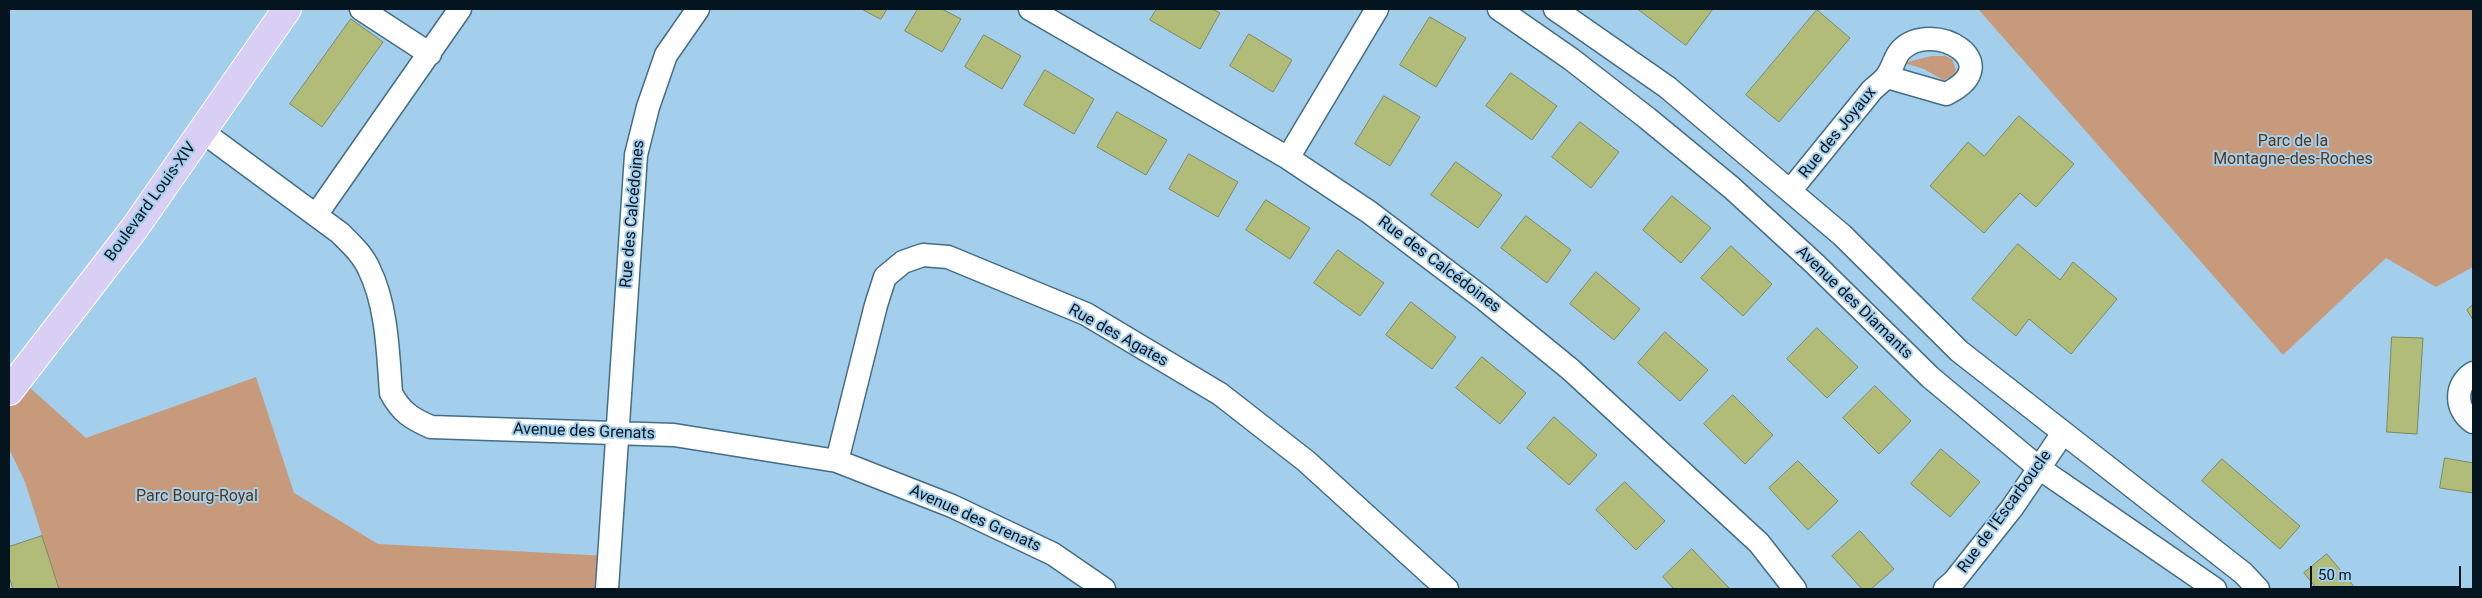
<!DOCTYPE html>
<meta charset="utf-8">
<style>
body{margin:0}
#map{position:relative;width:2482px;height:598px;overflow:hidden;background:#a3cfec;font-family:Roboto,sans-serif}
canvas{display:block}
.frame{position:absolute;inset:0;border:10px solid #05151f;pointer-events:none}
.scale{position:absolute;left:2310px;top:566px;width:151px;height:22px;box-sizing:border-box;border:2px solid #05151f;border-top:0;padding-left:6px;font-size:15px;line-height:18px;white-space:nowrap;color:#05151f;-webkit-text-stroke:4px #a3cfec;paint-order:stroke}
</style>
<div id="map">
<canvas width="2482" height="598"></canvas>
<div class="frame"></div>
<div class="scale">50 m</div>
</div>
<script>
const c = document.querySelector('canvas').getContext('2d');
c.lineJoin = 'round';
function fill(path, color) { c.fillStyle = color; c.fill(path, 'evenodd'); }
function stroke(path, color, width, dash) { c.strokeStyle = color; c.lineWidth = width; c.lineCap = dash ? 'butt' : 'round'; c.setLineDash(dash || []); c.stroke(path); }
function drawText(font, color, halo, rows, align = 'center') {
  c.font = font + ' Roboto,sans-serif'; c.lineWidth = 4; c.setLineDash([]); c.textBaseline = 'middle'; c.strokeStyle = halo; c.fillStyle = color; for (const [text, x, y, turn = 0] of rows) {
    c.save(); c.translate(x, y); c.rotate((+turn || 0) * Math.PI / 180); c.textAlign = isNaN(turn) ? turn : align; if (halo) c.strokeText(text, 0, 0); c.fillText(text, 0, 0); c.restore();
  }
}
fill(new Path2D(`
 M1978 9H2473V267L2436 287 2386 258 2283 355Z
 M1931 56H1945L1952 59 1956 70 1953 76 1943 80 1924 69 1904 63Z
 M256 377 294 493 378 544 608 556 607 589H59L25 482 9 449V391L19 378 86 438Z`), '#c79a7b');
const building = new Path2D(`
 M862 9H887L881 19Z
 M918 9H942L961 19 942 52 905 31Z
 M1157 9H1212L1220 13 1200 49 1150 20Z
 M1638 9H1713L1686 45Z
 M1817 10 1850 38 1779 122 1746 95Z
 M1430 17 1466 38 1436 87 1400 65Z
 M351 19 383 42 322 127 290 104Z
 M1249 34 1292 60 1273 92 1230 66Z
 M984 35 1021 56 1002 89 965 67Z
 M1045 70 1094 99 1074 134 1024 105Z
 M1511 73 1557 106 1532 140 1486 106Z
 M1384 96 1420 117 1390 166 1355 144Z
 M1117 112 1167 140 1146 175 1097 147Z
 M2019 116 2074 164 2036 207 2020 193 1984 233 1930 186 1968 142 1984 156Z
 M1580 122 1619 152 1591 188 1552 157Z
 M1189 154 1238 182 1218 217 1169 189Z
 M1456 162 1502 195 1478 228 1431 195Z
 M1672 196 1711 228 1681 263 1643 230Z
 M1266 200 1310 228 1290 259 1246 230Z
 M1526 216 1571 250 1547 283 1501 248Z
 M2018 244 2060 280 2073 262 2117 299 2071 354 2029 319 2016 336 1972 299Z
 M1731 246 1772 284 1743 316 1701 278Z
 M1338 250 1384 283 1360 316 1314 283Z
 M1596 272 1640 309 1614 340 1570 304Z
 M1411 302 1456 337 1432 369 1386 335Z
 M2473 305V320L2467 310Z
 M1817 328 1858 367 1827 398 1787 359Z
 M1665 332 1708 370 1680 401 1638 363Z
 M2392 337 2423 338 2417 434 2387 432Z
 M1482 357 1526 393 1500 424 1456 388Z
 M1875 386 1911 421 1879 454 1843 418Z
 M1733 395 1773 435 1745 464 1704 424Z
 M1554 417 1597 455 1569 485 1527 448Z
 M1941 449 1980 482 1950 517 1911 484Z
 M2445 458 2473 463V493L2440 488Z
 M2222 459 2300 526 2280 549 2202 481Z
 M1798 461 1838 501 1808 530 1769 488Z
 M1625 482 1665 521 1636 550 1596 510Z
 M1860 531 1894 569 1871 589H1862L1832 556Z
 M42 536 59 589H13L9 577V547Z
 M1692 549 1730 589H1674L1663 577Z
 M2327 554 2356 589H2317L2304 573Z`);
fill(building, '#b0bc78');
stroke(building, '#7f875d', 1);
const minor = new Path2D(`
 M361 9 430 54
 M1030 9 1288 158 1369 212 1484 299 1570 369 1759 543 1795 589
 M1499 9 1571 59 1647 118 1732 188 1815 264 1930 377 2039 468 2215 589
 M1555 9 1667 87 1842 235 1959 351 2243 573 2258 589
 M203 132 340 233C351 244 363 255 369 269 387 305 388 353 391 393 401 412 412 419 431 427L674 435 837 461 952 506 1053 554 1104 589
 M1288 158 1377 9
 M1790 191 1872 90C1876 86 1882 82 1886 77 1893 69 1894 57 1901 50 1933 18 2010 63 1946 94L1887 77
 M316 215 460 9
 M2473 373C2454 385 2455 410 2473 422
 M837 461 876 305 885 277 903 262 923 255 948 257 1086 314 1220 394 1306 461 1447 589
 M607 589 636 155 648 107 666 55 698 9
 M1945 589 1954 581 2012 508 2063 433`);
const major = new Path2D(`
 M9 391 134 229 287 9`);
stroke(minor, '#446d86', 25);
stroke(major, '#fff', 30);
stroke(minor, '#fff', 22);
stroke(major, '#d9cff5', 28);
drawText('16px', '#05151f', '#a3cfec', [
 ["Rue des Joyaux",1838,133,-51],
 ["Boulevard Louis-XIV",151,202,-54],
 ["Rue des Calcédoines",633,214,-85],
 ["Rue des Calcédoines",1439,265,37],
 ["Avenue des Diamants",1854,303,44],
 ["Rue des Agates",1118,336,29],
 ["Avenue des Grenats",584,432,2],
 ["Rue de l'Escarboucle",2005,512,-54],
 ["Avenue des Grenats",975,519,24]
]);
drawText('16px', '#5c3414', '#a3cfec', [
 ["Parc de la",2293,142],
 ["Montagne-des-Roches",2293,160],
 ["Parc Bourg-Royal",197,497]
]);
</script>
